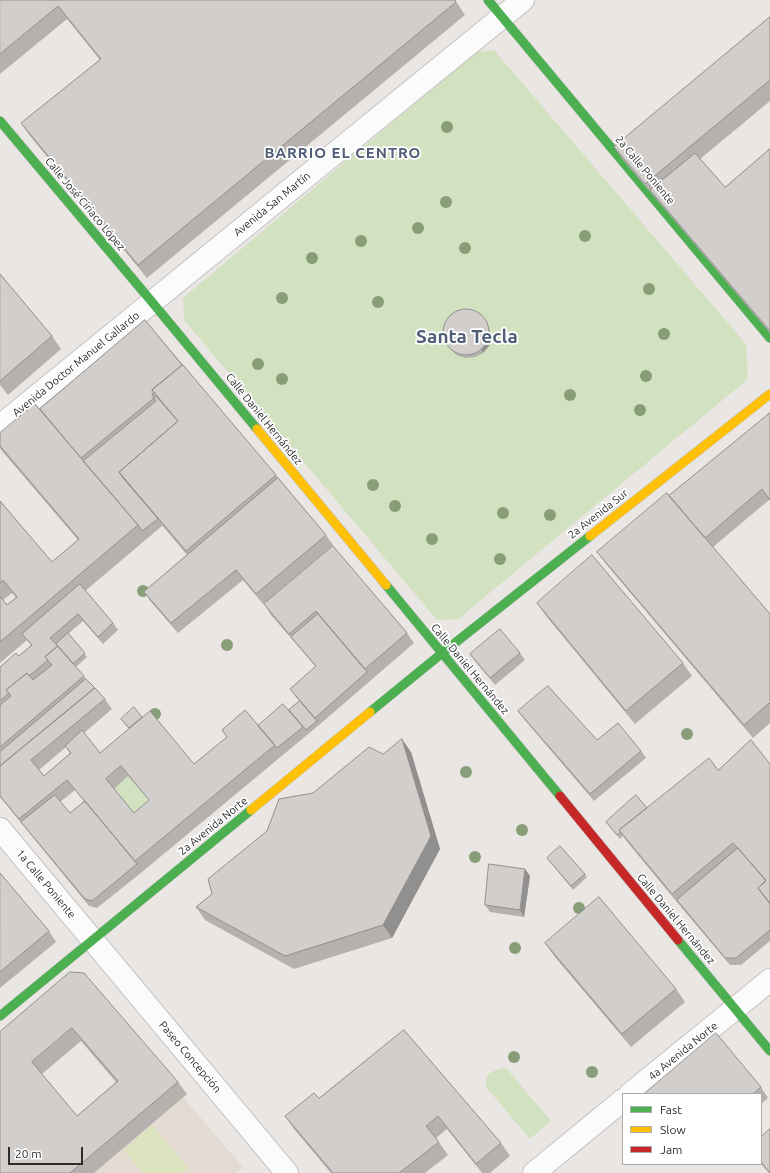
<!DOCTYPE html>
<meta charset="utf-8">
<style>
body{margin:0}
#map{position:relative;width:770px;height:1173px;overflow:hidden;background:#e9e6e3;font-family:Ubuntu,sans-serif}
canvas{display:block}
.legend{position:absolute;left:622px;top:1093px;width:140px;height:72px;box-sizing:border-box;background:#fff;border:1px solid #ababab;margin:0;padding:5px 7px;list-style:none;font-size:12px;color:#2c2c2c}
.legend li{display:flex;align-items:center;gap:8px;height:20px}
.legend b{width:20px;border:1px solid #ababab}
.scale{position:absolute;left:8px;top:1147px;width:75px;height:18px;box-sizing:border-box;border:2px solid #2c2c2c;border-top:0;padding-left:5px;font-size:12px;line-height:14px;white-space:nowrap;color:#2c2c2c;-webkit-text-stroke:3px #fff;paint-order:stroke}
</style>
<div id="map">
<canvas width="770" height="1173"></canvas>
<ul class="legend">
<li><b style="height:5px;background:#4caf50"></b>Fast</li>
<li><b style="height:5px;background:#ffc107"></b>Slow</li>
<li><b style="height:5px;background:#c62828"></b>Jam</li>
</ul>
<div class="scale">20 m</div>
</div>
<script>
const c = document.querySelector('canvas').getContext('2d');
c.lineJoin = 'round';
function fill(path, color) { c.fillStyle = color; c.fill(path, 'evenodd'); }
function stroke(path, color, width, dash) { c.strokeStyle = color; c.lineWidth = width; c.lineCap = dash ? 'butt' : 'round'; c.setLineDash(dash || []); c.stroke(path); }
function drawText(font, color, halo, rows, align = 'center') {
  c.font = font + ' Ubuntu,sans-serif'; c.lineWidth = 3.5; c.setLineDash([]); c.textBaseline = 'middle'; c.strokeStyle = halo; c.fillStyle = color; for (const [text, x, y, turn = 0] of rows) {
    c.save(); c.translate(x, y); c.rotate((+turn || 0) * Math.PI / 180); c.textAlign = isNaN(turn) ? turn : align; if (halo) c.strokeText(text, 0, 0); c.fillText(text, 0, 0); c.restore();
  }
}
fill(new Path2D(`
 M183 1097 243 1167 236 1173H94Z`), '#e3dbd2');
fill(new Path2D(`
 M494 50 746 344 748 379 458 619 437 620 184 320 183 298 476 52Z
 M128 776 157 810 141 823 113 789Z
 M504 1068 507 1069 551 1121 530 1139 487 1088C483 1073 492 1071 504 1068Z`), '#d2e1bf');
fill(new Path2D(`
 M152 1125 188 1168 182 1173H143L123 1150Z`), '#dbe4be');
const street = new Path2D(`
 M0 426 523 0
 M0 829 287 1173
 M630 1094 770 980
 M534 1173 623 1100`);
const fast = new Path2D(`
 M488 0 770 338
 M0 121 152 302 257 429
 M386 585 560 796
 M370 712 441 654 590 536
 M678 940 770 1051
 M0 1016 251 810`);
const slow = new Path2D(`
 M257 429 386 585
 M590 536 770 394
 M251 810 370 712`);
const jam = new Path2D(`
 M560 796 678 940`);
stroke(street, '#c4c3c3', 24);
stroke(fast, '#c4c3c3', 10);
stroke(slow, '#c4c3c3', 10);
stroke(jam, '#c4c3c3', 10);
stroke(street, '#fcfbfb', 22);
stroke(fast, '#4caf50', 9);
stroke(slow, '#ffc107', 9);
stroke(jam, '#c62828', 9);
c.fillStyle = '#889e79';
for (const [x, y] of [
 [447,127],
 [446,202],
 [418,228],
 [585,236],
 [361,241],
 [465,248],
 [312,258],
 [649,289],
 [282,298],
 [378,302],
 [664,334],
 [258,364],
 [646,376],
 [282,379],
 [570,395],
 [640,410],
 [373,485],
 [395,506],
 [503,513],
 [550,515],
 [432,539],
 [500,559],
 [143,591],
 [227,645],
 [155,714],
 [687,734],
 [466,772],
 [522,830],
 [475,857],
 [579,908],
 [515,948],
 [514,1057],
 [592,1072]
]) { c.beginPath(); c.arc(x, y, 6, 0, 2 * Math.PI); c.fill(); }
fill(new Path2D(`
 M0 0H455L465 15 147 278 30 136 21 123 100 60 67 19 0 74Z
 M770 17V101L700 159 725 187 770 149V333L623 160 614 147Z
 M0 274 52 336 61 349 8 395 0 385Z
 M145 320 276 475 326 535 333 545 263 604 243 580 178 633 151 602 144 592 187 555 161 524 162 526 85 591 113 623 118 630 103 644 83 621 68 634 87 657 76 667 86 679 105 699 112 709 84 733 100 753 129 729 121 719 142 717 194 764 227 737 222 730 258 726 289 710 299 701 290 689 316 667 271 615 264 604 333 546 407 633 414 643 319 725 142 872 97 908 89 906 0 797V667L19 656 31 645 27 640 0 663V501L52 562 78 540 2 451 0 448V433L40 409ZM12 593 16 597 7 605 3 600ZM66 747 70 753 44 776 39 770ZM128 776 149 800 134 813 114 789ZM75 790 84 801 70 813 60 802Z
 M488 325 491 335 489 346 483 353 475 357 466 358 458 356 451 350 446 343Z
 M770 413V501L769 500 713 547 770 614V723L753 738 606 564 597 552 669 496Z
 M537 603 683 663 692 676 635 724 546 616Z
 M520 653 525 660 495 685 475 661 470 654Z
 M518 711 597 740 641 751 646 758 594 801 523 718Z
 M411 752 440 849 392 938 294 969 205 920 196 907 212 894 313 793 383 754Z
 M770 764V941L741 965H730L681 907 628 843 623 836 620 839 606 822 647 808 718 770Z
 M547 858 585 874 587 877 573 890Z
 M525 869 530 876 524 917 490 912 485 905Z
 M0 873 49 931 56 942 0 988Z
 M545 943 676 989 685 1002 631 1047 554 956Z
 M70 972 178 1082 187 1094 94 1173H0V1032ZM81 1041 116 1082 77 1116 42 1074Z
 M404 1030 501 1143 510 1156 490 1173H482L447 1129 436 1138 448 1155 425 1173H331L294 1129 285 1116 319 1098Z
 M761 1087 768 1098 761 1104V1094H644Z
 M761 1137 770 1173H769L761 1164Z`), '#b4b1af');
fill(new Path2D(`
 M486 321 488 325 491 335 489 346 483 353 481 349Z
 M402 739 411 752 440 849 392 938 383 925Z
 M525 869 530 876 524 917 520 910Z`), '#92908f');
const building = new Path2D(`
 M0 0H455L456 2 138 265 21 123 101 59 58 6 0 54Z
 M770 17V80L645 184 614 147Z
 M770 149V331L650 190 695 153 725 187Z
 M0 274 52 336 0 381Z
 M443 332a23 23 0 1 1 46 0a23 23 0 1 1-46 0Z
 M145 320 182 365 152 390 154 393 152 394 154 398 81 458 40 409Z
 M183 365 276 475 186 551 119 472 178 421 152 390Z
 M156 396 178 421 119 472 123 478 158 519 142 531 138 525 83 461 156 401 154 398Z
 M35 404 138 525 0 642V596L7 605 17 597 3 580 0 583V501L52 562 79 539 0 446V433Z
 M770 413V500L762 489 705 538 669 496Z
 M278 478 326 535 256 594 236 570 171 623 144 592Z
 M667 493 770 614V704L769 703 744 725 597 552Z
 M333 546 407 633 365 669 316 611 289 634 264 604Z
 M592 555 683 663 626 711 537 603Z
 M80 584 113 623 98 637 78 614 50 638 58 646 45 657 48 660 29 676 27 673 6 690 9 693 0 701V667L16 653 19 656 32 645 22 634Z
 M318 614 367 672 315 718 290 689 316 666 291 637Z
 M500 629 520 653 490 678 470 654Z
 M68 633 85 653 73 664 56 644Z
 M58 646 84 676 0 747V705L11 696 6 690 27 673 33 680 52 665 45 657Z
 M86 679 95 688 0 766V752Z
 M548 686 597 740 618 723 641 751 590 794 518 711Z
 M95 688 105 699 31 760 44 776 71 753 65 746 82 730 100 753 150 711 194 764 227 737 222 730 245 710 275 745 135 861 67 780 19 819 0 796V766ZM121 766 149 800 134 813 106 779Z
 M300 701 317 721 306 730 289 710Z
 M283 704 303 727 277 748 258 726Z
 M134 707 142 717 129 728 121 719Z
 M402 739 431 836 383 925 285 956 196 907 212 894 208 879 267 831 279 799 313 793 369 747 383 754Z
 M751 740 770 764V903L758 888 766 880 733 843 672 894 619 830 709 758 718 770Z
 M55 795 70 813 85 801 137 864 92 901 85 899 21 822Z
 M636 795 647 808 619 830 621 832 617 835 606 822Z
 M560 846 585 874 571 886 547 858Z
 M738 848 766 881 758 888 770 904V930L736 958H725L677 900Z
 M489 864 525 869 520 910 485 905Z
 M0 873 49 931 0 972Z
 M599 897 676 989 622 1034 545 943Z
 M70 972 84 973 178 1082 70 1173H0V1032ZM72 1028 118 1081 77 1116 32 1062Z
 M404 1030 501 1143 476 1164 438 1116 426 1126 439 1142 399 1173H333L285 1116 314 1093 319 1098Z
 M716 1033 761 1087 753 1094H644Z
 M770 1129V1173L761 1162V1137Z`);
fill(building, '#d1cecc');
stroke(building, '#92908f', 1);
drawText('11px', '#2c2c2c', '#fff', [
 ["2a Calle Poniente",645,170,50],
 ["Calle José Ciriaco López",85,204,50],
 ["Avenida San Martín",272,204,-39],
 ["Avenida Doctor Manuel Gallardo",76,364,-39],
 ["Calle Daniel Hernández",264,419,51],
 ["2a Avenida Sur",598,514,-38],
 ["Calle Daniel Hernández",470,669,50],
 ["2a Avenida Norte",213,826,-39],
 ["1a Calle Poniente",46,884,50],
 ["Calle Daniel Hernández",676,919,50],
 ["4a Avenida Norte",683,1051,-39],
 ["Paseo Concepción",190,1057,50]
]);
c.letterSpacing = '1px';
drawText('bold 15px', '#515e78', '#fff', [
 ["BARRIO EL CENTRO",343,153]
]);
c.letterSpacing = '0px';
drawText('bold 19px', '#515e78', '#fff', [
 ["Santa Tecla",467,337]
]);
</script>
